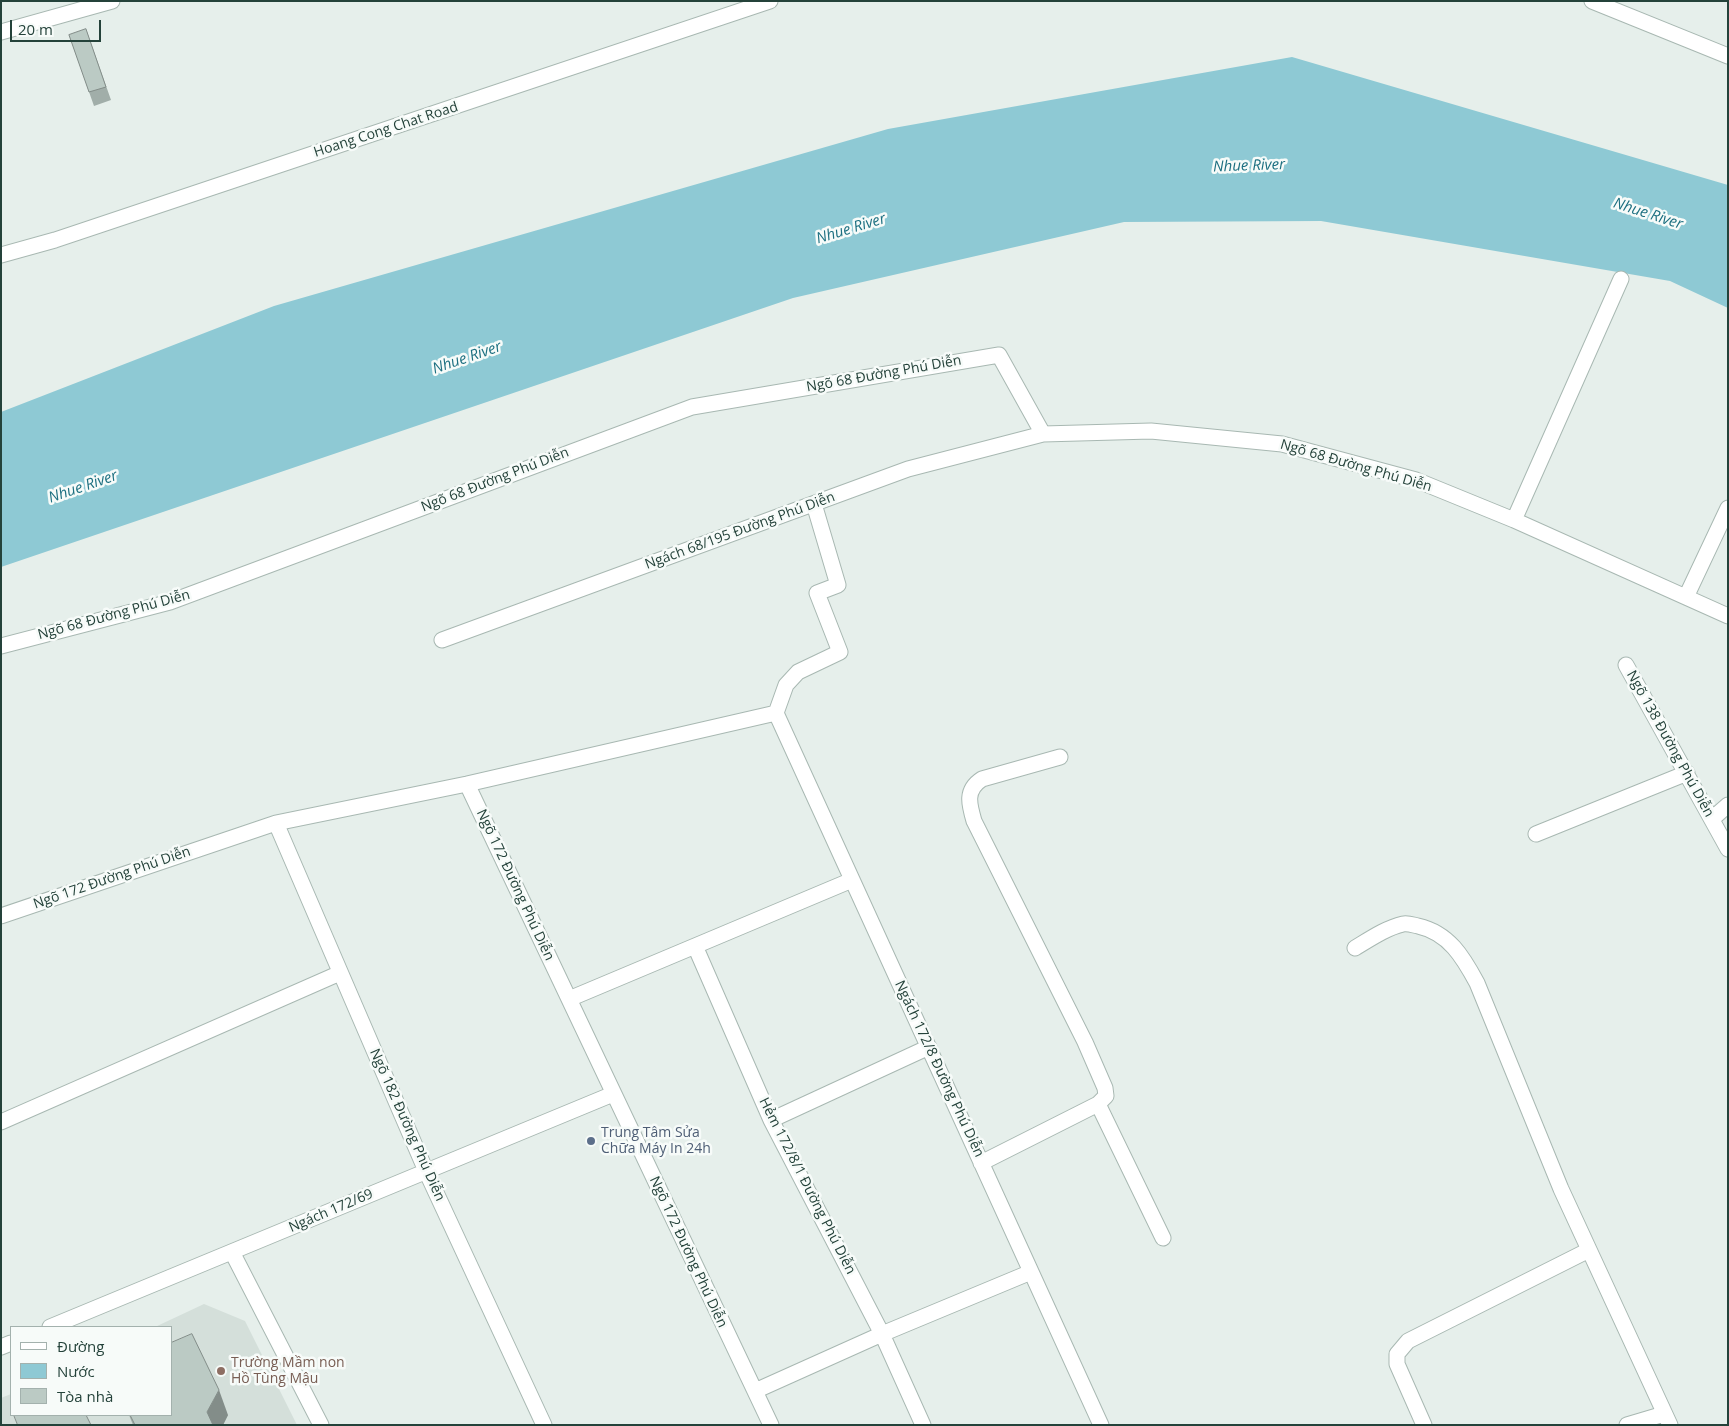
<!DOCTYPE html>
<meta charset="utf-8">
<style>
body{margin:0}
#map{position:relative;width:1729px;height:1426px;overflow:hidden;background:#e6efeb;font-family:"Open Sans",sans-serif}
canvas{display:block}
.frame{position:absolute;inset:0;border:2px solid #24423a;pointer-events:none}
.legend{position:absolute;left:10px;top:1326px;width:162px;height:90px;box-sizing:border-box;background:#f7fbf9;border:1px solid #a3b1ad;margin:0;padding:6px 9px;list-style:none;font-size:15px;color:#24423a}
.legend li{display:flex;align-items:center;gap:10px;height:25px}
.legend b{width:25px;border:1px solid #a3b1ad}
.scale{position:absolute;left:10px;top:20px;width:91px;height:22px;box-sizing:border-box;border:2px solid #24423a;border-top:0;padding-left:6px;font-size:15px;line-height:18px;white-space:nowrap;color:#24423a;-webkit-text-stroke:4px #f7fbf9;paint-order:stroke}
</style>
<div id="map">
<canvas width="1729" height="1426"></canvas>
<div class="frame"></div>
<ul class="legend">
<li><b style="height:6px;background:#fff"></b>Đường</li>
<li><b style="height:14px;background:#8ec9d4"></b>Nước</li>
<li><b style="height:14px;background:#bbcac4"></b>Tòa nhà</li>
</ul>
<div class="scale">20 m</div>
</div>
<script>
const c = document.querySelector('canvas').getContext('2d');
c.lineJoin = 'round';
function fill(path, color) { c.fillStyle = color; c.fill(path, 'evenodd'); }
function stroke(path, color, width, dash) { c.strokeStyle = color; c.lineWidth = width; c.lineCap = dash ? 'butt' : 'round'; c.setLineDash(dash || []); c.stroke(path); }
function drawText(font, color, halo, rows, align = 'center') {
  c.font = font + ' "Open Sans",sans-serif'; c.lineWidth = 5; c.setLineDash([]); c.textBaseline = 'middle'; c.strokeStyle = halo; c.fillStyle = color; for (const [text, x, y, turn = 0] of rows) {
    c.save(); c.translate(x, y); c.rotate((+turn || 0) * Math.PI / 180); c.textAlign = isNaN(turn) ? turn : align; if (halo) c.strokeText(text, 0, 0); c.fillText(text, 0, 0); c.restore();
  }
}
fill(new Path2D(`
 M204 1304 245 1321 297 1425H1V1398L11 1394V1415H171V1327H155Z`), '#d4dfda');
fill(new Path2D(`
 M1292 57 1728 185V308L1670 281 1321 221 1124 222 793 298 1 567V412L274 306 888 129Z`), '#8ec9d4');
const minor = new Path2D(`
 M1592 1 1728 56
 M1 32 112 1
 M1 255 55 240 770 1
 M1514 520 1621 279
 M1686 597 1728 508
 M442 640 908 469 1043 434 1151 431 1282 444 1416 480 1514 520 1728 616
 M1 646 170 602 692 407 999 355 1043 434
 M1626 665 1728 849
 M776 713 1101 1425
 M776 713 786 685 798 672 840 652 817 593 838 585 814 504
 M467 784 771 1425
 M1712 819 1728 805
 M276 823 426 1171 544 1425
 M1536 834 1687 773
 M1 916 276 823 467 784 776 713
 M695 946 771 1120 882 1334 923 1425
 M1355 948C1370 939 1386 928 1403 924 1408 923 1413 925 1418 926 1449 933 1463 957 1477 983L1561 1189 1670 1425
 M569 999 852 880
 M1098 1104 1163 1238
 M771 1120 929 1047
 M1 1122 340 973
 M981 1163 1098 1104 1106 1096 1105 1088 1085 1042 974 821C969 804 965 790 982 779L1060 757
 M232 1252 321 1425
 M50 1327 613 1094
 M1 1347 11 1343
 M755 1391 882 1334 1031 1272
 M1424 1425 1397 1364V1354L1408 1341 1589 1250
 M1627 1425 1664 1414`);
stroke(minor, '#a8b8b2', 17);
stroke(minor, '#fff', 15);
fill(new Path2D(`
 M86 29 111 100 94 106 69 35Z
 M129 1415H228L223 1425H133Z`), '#a1aea9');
fill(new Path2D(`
 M219 1390 228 1415 223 1425H211L207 1412Z`), '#838d89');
const building = new Path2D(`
 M86 29 106 87 89 92 69 35Z
 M192 1334 219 1390 207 1412 213 1425H135L130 1415H171V1343Z
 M14 1415H86L91 1425H18Z`);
fill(building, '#bbcac4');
stroke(building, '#838d89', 1);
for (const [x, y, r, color] of [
 [591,1141,5,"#5c6f8a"],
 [221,1371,5,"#8d6e63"]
]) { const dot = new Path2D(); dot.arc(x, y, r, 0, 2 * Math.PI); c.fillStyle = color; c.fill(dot); stroke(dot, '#f7fbf9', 2); }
drawText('14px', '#24423a', '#f7fbf9', [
 ["Hoang Cong Chat Road",386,130,-18],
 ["Ngõ 68 Đường Phú Diễn",884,374,-10],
 ["Ngõ 68 Đường Phú Diễn",1356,466,16],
 ["Ngõ 68 Đường Phú Diễn",495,480,-21],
 ["Ngách 68/195 Đường Phú Diễn",740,531,-20],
 ["Ngõ 68 Đường Phú Diễn",114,615,-15],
 ["Ngõ 138 Đường Phú Diễn",1670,744,61],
 ["Ngõ 172 Đường Phú Diễn",112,878,-19],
 ["Ngõ 172 Đường Phú Diễn",515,885,65],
 ["Ngách 172/8 Đường Phú Diễn",939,1069,65],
 ["Ngõ 182 Đường Phú Diễn",407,1125,66],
 ["Hẻm 172/8/1 Đường Phú Diễn",807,1186,63],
 ["Ngách 172/69",331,1211,-23],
 ["Ngõ 172 Đường Phú Diễn",688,1252,65]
]);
drawText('14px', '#4e5e75', '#f7fbf9', [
 ["Trung Tâm Sửa",601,1133],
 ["Chữa Máy In 24h",601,1149]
], 'left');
drawText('14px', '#785e54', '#f7fbf9', [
 ["Trường Mầm non",231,1363],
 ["Hồ Tùng Mậu",231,1379]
], 'left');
drawText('italic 15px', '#1c6f80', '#f7fbf9', [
 ["Nhue River",1249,166,-2],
 ["Nhue River",1648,214,18],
 ["Nhue River",851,229,-17],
 ["Nhue River",467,358,-19],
 ["Nhue River",83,487,-19]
]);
</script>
